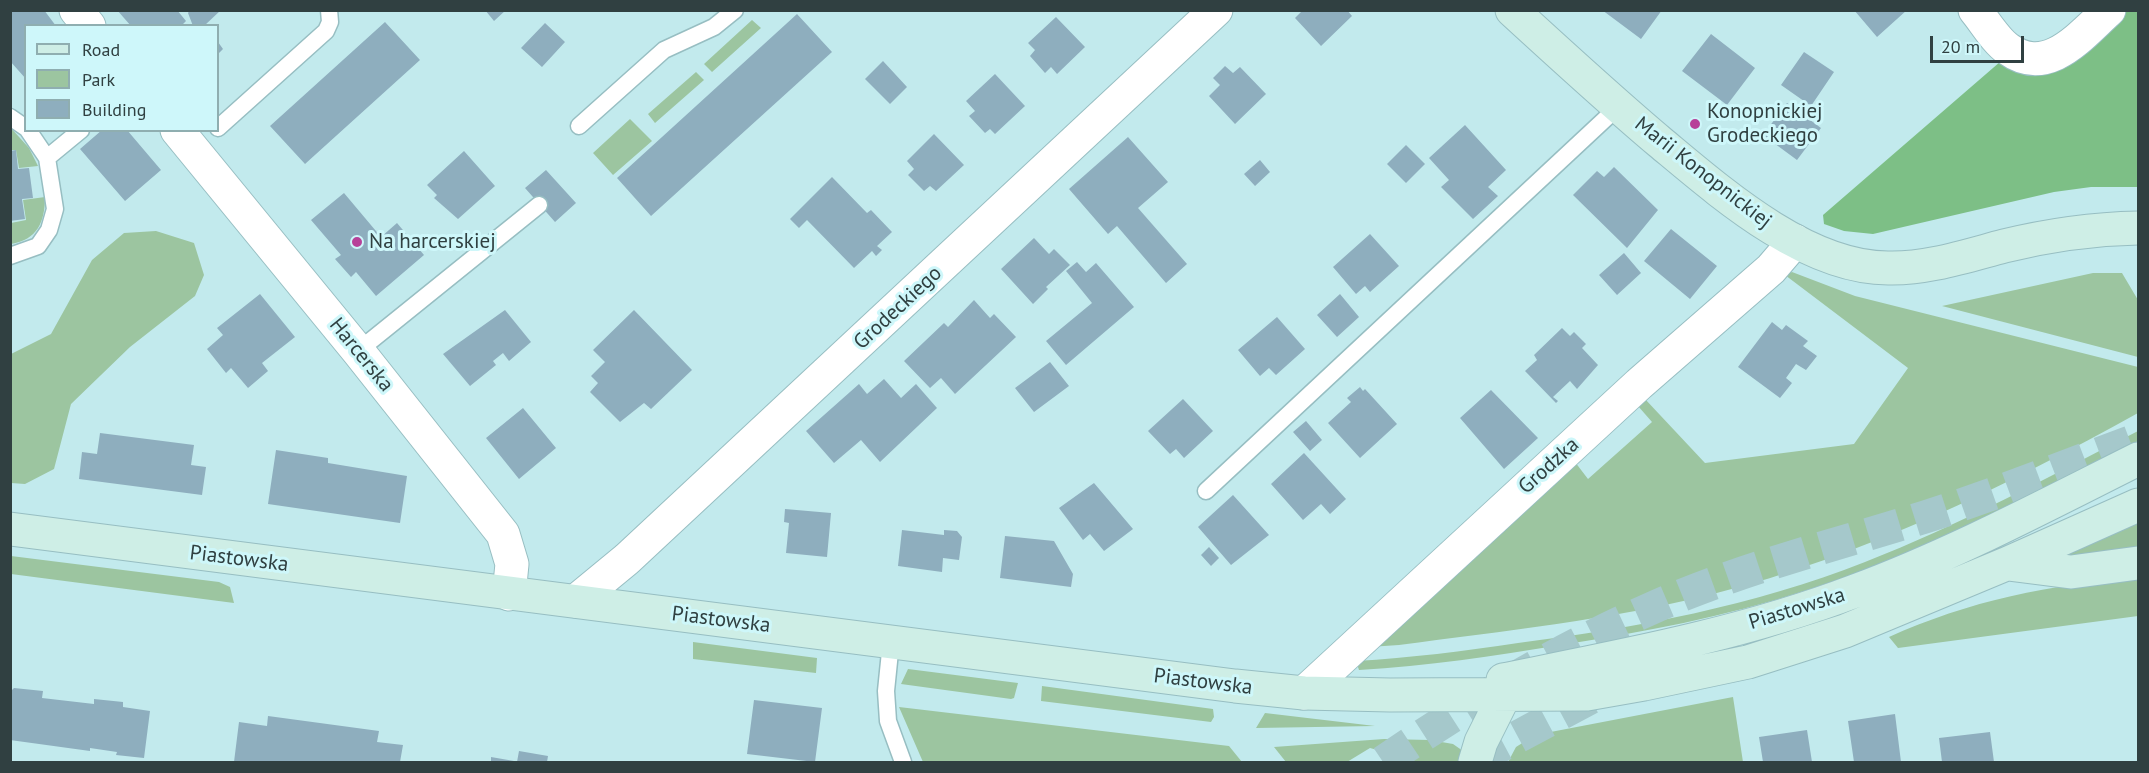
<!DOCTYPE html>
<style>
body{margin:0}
#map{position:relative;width:2149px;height:773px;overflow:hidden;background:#c2eaed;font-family:"PT Sans",sans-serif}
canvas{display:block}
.frame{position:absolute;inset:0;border:12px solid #304041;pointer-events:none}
.legend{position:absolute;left:24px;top:24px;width:195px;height:108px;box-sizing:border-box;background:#cef7fa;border:2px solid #8faeb0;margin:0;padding:8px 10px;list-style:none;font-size:18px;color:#304041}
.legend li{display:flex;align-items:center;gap:12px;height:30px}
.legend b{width:30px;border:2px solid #8faeb0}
.scale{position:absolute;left:1930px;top:36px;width:94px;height:27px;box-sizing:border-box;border:3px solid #304041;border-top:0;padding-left:8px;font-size:18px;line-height:21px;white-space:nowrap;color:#304041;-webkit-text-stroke:4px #cef7fa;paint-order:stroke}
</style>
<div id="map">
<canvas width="2149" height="773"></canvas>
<div class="frame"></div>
<ul class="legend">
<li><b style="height:8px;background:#ceeee6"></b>Road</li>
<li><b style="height:16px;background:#9cc5a0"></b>Park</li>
<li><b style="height:16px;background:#8eaebe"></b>Building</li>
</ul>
<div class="scale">20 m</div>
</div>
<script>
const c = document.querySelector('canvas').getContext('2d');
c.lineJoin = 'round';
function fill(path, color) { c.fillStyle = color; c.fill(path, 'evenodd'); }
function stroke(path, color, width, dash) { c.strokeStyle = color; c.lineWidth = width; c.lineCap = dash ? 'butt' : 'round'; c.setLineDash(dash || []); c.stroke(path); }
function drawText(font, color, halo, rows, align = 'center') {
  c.font = font + ' "PT Sans",sans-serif'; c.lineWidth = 6; c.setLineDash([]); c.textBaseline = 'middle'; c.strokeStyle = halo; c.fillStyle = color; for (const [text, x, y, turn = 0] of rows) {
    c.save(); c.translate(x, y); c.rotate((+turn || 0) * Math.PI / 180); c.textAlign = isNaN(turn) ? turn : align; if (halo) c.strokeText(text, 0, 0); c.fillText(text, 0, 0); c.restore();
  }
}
fill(new Path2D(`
 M752 20 761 28 712 72 704 64Z
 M696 72 704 80 655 123 648 114Z
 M630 119 652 141 613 175 593 153Z
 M10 127 29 148 38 166 19 168 16 150H11Z
 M45 197C45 222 37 240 11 244V223L26 220 23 200Z
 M156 231 194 243 204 275 195 296 130 347 71 404 54 469 25 484 11 483V354L51 334 92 260 124 233Z
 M1792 272 1855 296 2138 367V413C2003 488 1863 556 1713 594 1610 620 1504 631 1399 645L1369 647 1575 462 1588 479 1652 422 1638 406 1645 399 1705 463 1854 444 1908 368 1785 275Z
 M2093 273H2122L2138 300V357L1942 306Z
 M2138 431V441C2031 498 1921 554 1804 591 1725 617 1643 632 1561 645 1494 656 1427 666 1359 670L1356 661C1410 658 1464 651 1518 643 1635 628 1754 606 1865 562 1959 525 2049 477 2138 431Z
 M2138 522V551L2058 558Z
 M11 556 219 582 230 587 234 603 11 574Z
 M2138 580V616L1898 648 1889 637C1967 602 2053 582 2138 580Z
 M693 642 817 658 816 673 693 659Z
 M908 669 1018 683 1014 698 1011 699 901 684Z
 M1042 686 1213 709 1214 717 1211 722 1041 701Z
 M1733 697 1743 762H1508L1516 747 1535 735Z
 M899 707 1229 746 1242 762H923Z
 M1265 713 1375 726 1256 728Z
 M1384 739 1430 740 1453 744 1463 751 1460 762H1395L1388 753 1370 748 1347 762H1286L1274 747Z`), '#9cc5a0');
fill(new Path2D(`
 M2125 11H2138V187H2091L2054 192 1873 234 1844 231 1824 224 1823 215 2008 55 2046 73C2069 70 2107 26 2125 11Z`), '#7dbf86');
fill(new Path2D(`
 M10 10H44L56 26H26V79L10 61Z
 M117 10H177L186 21 181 26H131Z
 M190 10H221L204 26H193L188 13Z
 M485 10H506L494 21Z
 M1303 10H1347L1352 16 1321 46 1295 18Z
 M1602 10H1662L1641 39Z
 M1854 10H1907L1877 37Z
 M797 14 832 52 651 216 617 178Z
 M1056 17 1085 47 1057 74 1051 67 1045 73 1030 56 1035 50 1028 43Z
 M385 22 420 60 305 164 270 126Z
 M545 23 565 42 542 67 521 48Z
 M1711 34 1755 68 1727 105 1682 71Z
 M218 42 223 49 218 54Z
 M1804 52 1834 72 1811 106 1781 85Z
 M883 61 907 87 890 104 865 79Z
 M1225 66 1233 73 1240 67 1266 94 1235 124 1209 96 1220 85 1213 78Z
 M995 74 1025 106 995 134 990 129 985 133 969 116 975 111 966 101Z
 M1787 103 1821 128 1797 160 1763 135Z
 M1465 125 1506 170 1488 187 1498 196 1473 219 1441 187 1449 180 1429 158Z
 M102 130H127L161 170 125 201 80 149Z
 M934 134 964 165 936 191 930 186 924 191 908 175 914 169 907 161Z
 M1128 137 1168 182 1138 208 1187 264 1166 283 1117 226 1108 234 1069 189Z
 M1406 145 1425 164 1406 183 1387 164Z
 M16 150 18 169 29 168 33 198 22 199 25 219 10 221V151Z
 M464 151 495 186 458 219 434 198 437 195 427 185Z
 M1260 160 1270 172 1255 186 1244 174Z
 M1614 167 1658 210 1627 248 1573 195 1597 171 1604 177Z
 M546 170 576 203 555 222 525 188Z
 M832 177 867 213 871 210 892 232 877 246 882 250 876 256 872 251 854 268 807 220 799 228 790 219Z
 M344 193 381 237 397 223 424 255 376 296 356 272 351 277 335 259 341 255 311 220Z
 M1671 229 1717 266 1690 299 1644 261Z
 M1370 234 1399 266 1370 292 1365 286 1356 294 1333 267Z
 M1034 238 1049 254 1054 249 1070 265 1046 287 1048 289 1033 304 1001 269Z
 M1624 253 1641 273 1617 295 1599 275Z
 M1077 262 1086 272 1096 263 1134 307 1066 365 1046 341 1092 303 1066 271Z
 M260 294 295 337 262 363 268 371 248 388 231 368 226 373 207 349 223 335 217 328Z
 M1340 294 1359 317 1337 337 1317 315Z
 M974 300 990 318 994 314 1016 337 955 394 941 378 930 388 904 361 944 323 948 327Z
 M505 310 531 342 509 361 503 353 493 361 496 365 470 386 443 354Z
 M634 310 692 370 651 409 644 403 620 422 590 392 598 383 591 376 605 362 593 350Z
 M1277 317 1305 349 1276 375 1269 368 1260 376 1238 350Z
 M1772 322 1782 330 1786 325 1808 341 1803 346 1817 356 1806 370 1796 364 1786 378 1792 383 1780 398 1738 367Z
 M1562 328 1570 336 1574 332 1586 344 1582 348 1598 365 1577 389 1570 381 1553 397 1558 401 1556 403 1525 371 1537 360 1534 355Z
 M1050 362 1069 386 1034 412 1015 388Z
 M884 379 901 398 916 384 937 408 880 462 861 440 834 463 806 431 859 384 867 394Z
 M1360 387 1363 391 1365 389 1397 424 1360 458 1328 423 1351 402 1347 398Z
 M1491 390 1538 438 1504 469 1460 418Z
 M1183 399 1213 431 1184 458 1176 449 1170 454 1148 431Z
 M523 408 556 448 519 479 486 438Z
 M1306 421 1322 440 1310 451 1293 432Z
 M100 433 194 445 191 465 206 467 202 495 79 479 82 452 97 454Z
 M276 450 328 458V463L407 476 400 523 268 504Z
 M1304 453 1346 499 1330 514 1321 504 1303 520 1271 484Z
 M1094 483 1133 529 1104 551 1090 534 1083 540 1059 508Z
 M1233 495 1269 535 1231 565 1198 527Z
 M785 509 831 513 827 557 786 553 789 523 784 522Z
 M902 530 944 535V530L957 531 962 537 959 560 943 558 942 572 898 566Z
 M1005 536 1054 541 1073 574 1071 587 1000 578Z
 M1209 547 1219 558 1211 566 1201 555Z
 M14 688 43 691 42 698 94 704V699L123 702V707L150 711 144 758 116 755 117 752 90 748V751L10 740V692Z
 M754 700 822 708 815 762 747 754Z
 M1895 714 1901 762H1854L1848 721Z
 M268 716 379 731 377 742 403 745 400 762H234L239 722 267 726Z
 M1807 730 1812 762H1763L1759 737Z
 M1990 732 1994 762H1942L1939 738Z
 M519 751 548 756 547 762H517Z
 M491 757 514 761V762H491Z`), '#8eaebe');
stroke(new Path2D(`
 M1922 577 2015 545
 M1383 762C1468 704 1555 651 1650 609 1738 569 1833 546 1925 517 1997 494 2068 465 2138 439
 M1476 762 1493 750 1605 690`), '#a5c8cb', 33, [33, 16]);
const lane = new Path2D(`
 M10 117 26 128
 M579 126 664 50 714 27 735 10
 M218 128 326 31 330 22 329 10
 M47 158 81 130
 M10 256 38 246 49 230 55 209 47 158 28 130
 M358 351 539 205
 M1206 491 1618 107
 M891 642 886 691 888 721 903 762`);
const street = new Path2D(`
 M76 10 89 26
 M1975 10C1985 22 1996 41 2008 49 2048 78 2081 35 2109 10
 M177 130 358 351 503 534 512 564 509 594
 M576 601 627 559 1216 10
 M1304 693 1639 384 1771 269 1795 241`);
const secondary = new Path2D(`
 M1512 10C1561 55 1610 100 1661 143 1721 193 1806 268 1888 268 1927 269 1966 256 2004 246 2049 235 2092 229 2138 228
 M10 529 1235 686 1304 693 1390 695 1587 694 1644 684 1748 662 1845 631 2006 564 2138 505
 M2008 564 2071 572 2138 563
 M1503 680C1622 656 1742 634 1855 591 1952 555 2046 505 2138 459
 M1475 762 1481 742 1505 694`);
stroke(lane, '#97bec2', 19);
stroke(street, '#97bec2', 35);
stroke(secondary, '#97bec2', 35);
stroke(lane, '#fff', 16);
stroke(street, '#fff', 33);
stroke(secondary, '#ceeee6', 33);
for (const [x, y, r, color] of [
 [1695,124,6,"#b74199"],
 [357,242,6,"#b74199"]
]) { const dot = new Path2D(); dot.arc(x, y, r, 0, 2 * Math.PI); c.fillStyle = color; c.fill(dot); stroke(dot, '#cef7fa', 2); }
drawText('21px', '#304041', '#cef7fa', [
 ["Konopnickiej",1707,112],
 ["Grodeckiego",1707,136],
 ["Na harcerskiej",369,242]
], 'left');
drawText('21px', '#304041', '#cef7fa', [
 ["Marii Konopnickiej",1703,173,38],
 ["Grodeckiego",898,308,-43],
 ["Harcerska",361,355,51],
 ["Grodzka",1549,466,-42],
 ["Piastowska",239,559,7],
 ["Piastowska",1797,609,-17],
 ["Piastowska",721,620,7],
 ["Piastowska",1203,682,7]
]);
</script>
